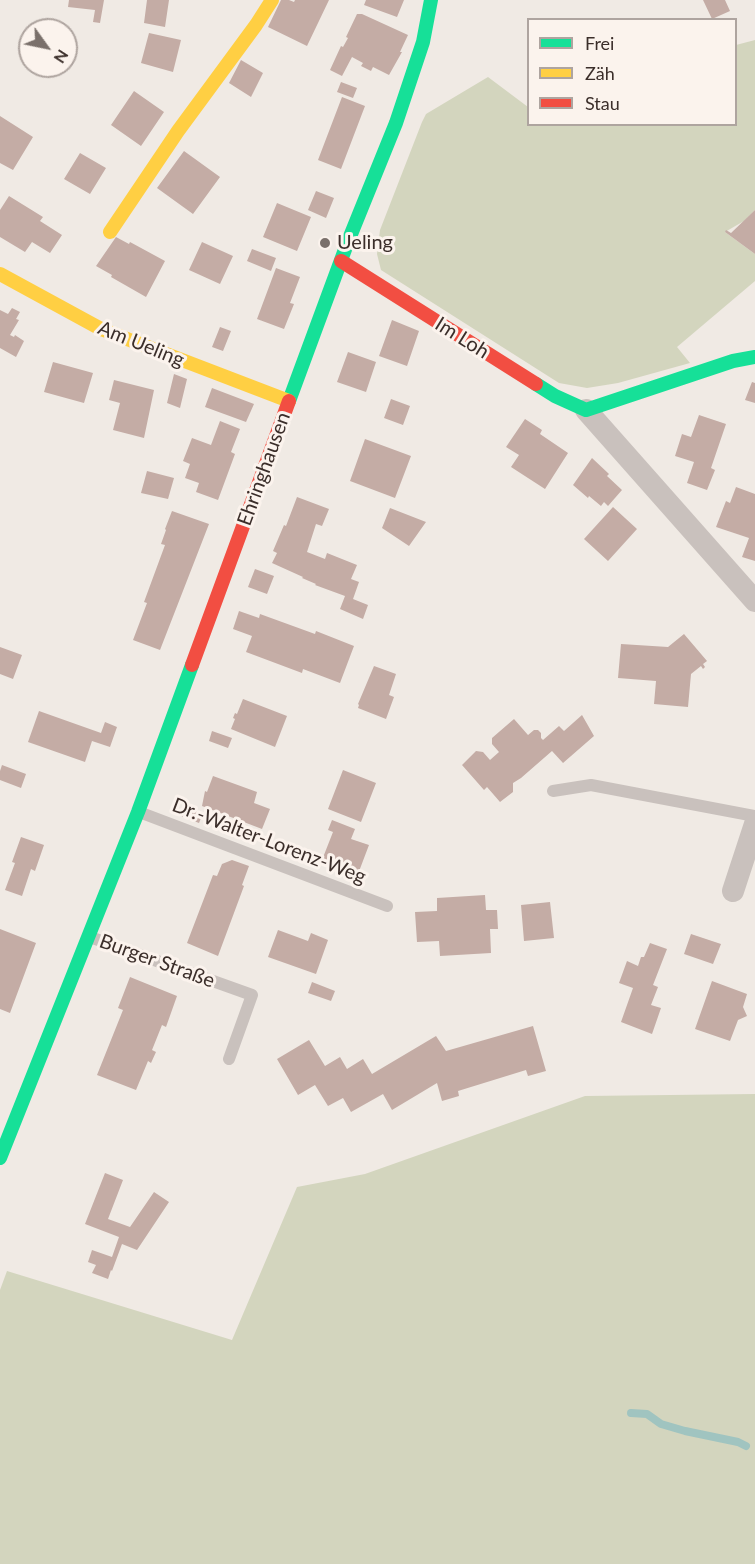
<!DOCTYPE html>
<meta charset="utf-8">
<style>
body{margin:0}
#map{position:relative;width:755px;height:1564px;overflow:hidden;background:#f0eae4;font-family:Lato,sans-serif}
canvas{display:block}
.legend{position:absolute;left:527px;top:18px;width:210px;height:108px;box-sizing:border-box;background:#fbf3ed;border:2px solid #aea49f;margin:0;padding:8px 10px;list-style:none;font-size:18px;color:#3b2e2a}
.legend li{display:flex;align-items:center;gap:12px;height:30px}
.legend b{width:30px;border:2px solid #aea49f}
.north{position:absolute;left:18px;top:18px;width:60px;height:60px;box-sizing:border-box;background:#fbf3ed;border:2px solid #aea49f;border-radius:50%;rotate:123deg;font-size:16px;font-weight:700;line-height:24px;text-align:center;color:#3b2e2a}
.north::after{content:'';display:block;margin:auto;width:21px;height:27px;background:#7a706b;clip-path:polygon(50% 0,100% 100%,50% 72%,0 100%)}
</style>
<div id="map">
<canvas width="755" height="1564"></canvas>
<ul class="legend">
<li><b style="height:8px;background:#16e098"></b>Frei</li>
<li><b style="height:8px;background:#ffcf43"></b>Zäh</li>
<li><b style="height:8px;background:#f24e42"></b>Stau</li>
</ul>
<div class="north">N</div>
</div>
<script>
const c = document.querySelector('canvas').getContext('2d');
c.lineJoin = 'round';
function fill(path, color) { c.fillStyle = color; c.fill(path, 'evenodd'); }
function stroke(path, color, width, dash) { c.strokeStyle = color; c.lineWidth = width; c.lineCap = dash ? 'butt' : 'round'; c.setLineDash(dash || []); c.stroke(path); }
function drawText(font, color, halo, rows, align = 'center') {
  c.font = font + ' Lato,sans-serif'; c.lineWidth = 6; c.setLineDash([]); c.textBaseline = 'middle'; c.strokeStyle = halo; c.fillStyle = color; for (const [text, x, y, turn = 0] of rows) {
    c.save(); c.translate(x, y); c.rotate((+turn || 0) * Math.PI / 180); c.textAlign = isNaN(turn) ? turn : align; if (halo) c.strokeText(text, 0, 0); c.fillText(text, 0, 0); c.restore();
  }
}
fill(new Path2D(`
 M755 40V210L744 221 725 232 755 254V281L677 347 690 363 618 383 587 388 559 383 381 270 377 254 380 230 422 122 426 114 488 77 528 107V124H736V45Z
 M755 1094V1564H0V1290L7 1271 232 1340 297 1187 365 1174 585 1096Z`), '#d3d5be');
stroke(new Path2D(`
 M631 1413 647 1414 661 1424 685 1431 738 1442 746 1446`), '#a0c4c0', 8);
fill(new Path2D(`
 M69 0H104L100 23 93 22 95 10 68 7Z
 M147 0H169L165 27 144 23Z
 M281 0H289L294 2 295 0H329L307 46 268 27Z
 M366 0H404L397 17 364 5Z
 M703 0H725L730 11 712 19Z
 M357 14H362L408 35 400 52H402L389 75 373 67 371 71 361 66 363 63 352 57 342 76 330 70 341 46 343 47 348 38 346 37Z
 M149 33 181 40 173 72 141 63Z
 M241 60 263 73 251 97 229 83Z
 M341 82 357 88 353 98 337 92Z
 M134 91 164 112 141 146 111 125Z
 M342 97 365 106 341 169 318 160Z
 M0 116 33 137 13 170 0 163Z
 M184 151 220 177 193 214 157 188Z
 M80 153 106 168 90 194 64 179Z
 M316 191 334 198 326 218 308 210Z
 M9 196 43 217 40 221 62 235 50 253 32 242 25 252 0 237V210Z
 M277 203 311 217 297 251 263 237Z
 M755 210V254L725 232 726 230 731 233Z
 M116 237 129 244 130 242 165 261 146 297 111 277 112 275 96 266Z
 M202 242 233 256 220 284 189 270Z
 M252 249 276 258 271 271 247 261Z
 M276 268 300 277 290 303 294 304 284 329 257 319Z
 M12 308 20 312 16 319 19 320 10 335 14 337 15 335 24 341 16 357 0 348V310L8 314Z
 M392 320 419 331 407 366 379 356Z
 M220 327 231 331 223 351 212 347Z
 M348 352 376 362 366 392 337 382Z
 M53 362 93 373 84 403 44 392Z
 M174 374 187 379 180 408 167 403Z
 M114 380 154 390 144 438 113 430 120 403 109 400Z
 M752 382 755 383V403L745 400Z
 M212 388 254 404 246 422 205 407Z
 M391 399 410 406 403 425 384 418Z
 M699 415 726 424 711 468 715 470 707 490 687 483 694 462 675 456 682 434 691 437Z
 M525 419 542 430 540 434 568 453 545 489 511 467 519 455 506 447Z
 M220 421 240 429 231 452 235 454 218 500 196 492 199 483 185 478 190 464 183 461 192 438 211 445Z
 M365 439 411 456 395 498 350 481Z
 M592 458 609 474 607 476 622 490 608 506 604 502 601 506 589 496 588 498 573 485Z
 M147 471 174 478 168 499 141 493Z
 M736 487 755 494V561L742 557 749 538 716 527 726 501 730 503Z
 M297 497 329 509 322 526 316 524 307 552 325 559 327 553 357 565 351 579 359 582 353 599 368 605 363 619 340 609 345 596 315 585 316 584 302 578 303 577 272 563 277 553 273 551 284 525 286 526Z
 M613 507 637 529 608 561 584 539Z
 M390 508 426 522 409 546 382 528Z
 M172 511 209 524 160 650 133 640 147 603 144 602 165 545 161 544 166 530 165 529Z
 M255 569 274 576 267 594 248 587Z
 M239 611 259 618 260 614 315 634 316 631 354 646 340 683 303 669 302 673 246 652 252 636 233 629Z
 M684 634 707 661 703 664 705 667 703 669 701 666 691 674 688 707 654 704 656 681 618 678 621 644 668 647Z
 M0 647 22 655 13 679 0 674Z
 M374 666 396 674 389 695 394 697 386 719 358 708 359 705 358 704Z
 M243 699 287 716 275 747 231 729 235 719 233 718 235 713 237 714Z
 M39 711 101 733 105 722 117 727 110 747 92 741 85 762 28 742Z
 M582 715 594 736 563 763 552 751 521 778 513 783V792L500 802 487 787 484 790 462 765 476 751 483 752 490 760 499 752 492 744V738L514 719 528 735 534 730H538L541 733V738L543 740 559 726 564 731Z
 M212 731 232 738 228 748 209 741Z
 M2 765 26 774 21 788 0 780V771Z
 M343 770 376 783 361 822 328 809Z
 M213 776 257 792 254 803 270 809 262 829 202 806 205 791 207 792Z
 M183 806 203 813 199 823 179 815Z
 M332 820 355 829 351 839 369 845 358 874 322 860 333 832 328 830Z
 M21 837 44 845 35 871 31 869 22 896 5 890 15 863 12 862Z
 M232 860 249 866 242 885 244 886 218 956 187 943 213 875 217 876 222 864Z
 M485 895 486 910H497L498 929H490L491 953 440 956 439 941 417 942 415 912 437 911V898Z
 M550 902 554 938 524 941 521 905Z
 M0 929 36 943 10 1013 0 1009Z
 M278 930 308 941 311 933 328 940 316 974 268 957Z
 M691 934 721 944 713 964 684 954Z
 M650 943 667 949 653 985 658 987 651 1005 661 1008 652 1034 621 1022 633 988 619 983 627 961 638 966 641 957H644Z
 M130 977 177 996 166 1027 162 1025 152 1050 156 1052 151 1063 148 1061 136 1090 97 1075 123 1010 118 1008Z
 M712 981 747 994 743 1007 747 1016 738 1020 730 1041 695 1029Z
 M312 982 335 991 331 1001 308 993Z
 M533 1026 546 1071 528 1076 526 1070 458 1091 459 1096 442 1101 437 1083 392 1110 383 1094 351 1112 343 1098 328 1106 315 1085 298 1095 277 1059 309 1040 325 1066 340 1057 347 1069 363 1059 372 1074 436 1036 446 1051Z
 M105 1173 123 1180 108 1219 130 1227 154 1192 169 1202 137 1250 122 1244 112 1271 111 1270 108 1279 92 1273 96 1265 88 1262 92 1250 112 1257 119 1237 85 1224Z`), '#c4aca5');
stroke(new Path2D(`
 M553 791 591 785 755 816
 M139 812 387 906
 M90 937 252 995 229 1059`), '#c9c1bd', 12);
stroke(new Path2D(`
 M586 410 755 601
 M733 891 755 824`), '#c9c1bd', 22);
stroke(new Path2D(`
 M536 384 555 396 586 410 733 361 755 357
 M289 401 347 244 396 123 423 42 431 0
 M0 1158 138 812 192 665`), '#16e098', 14);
stroke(new Path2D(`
 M110 232 178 131 256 25 272 0
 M0 274 101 329 289 401`), '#ffcf43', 14);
stroke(new Path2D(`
 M341 261 536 384
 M192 665 289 401`), '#f24e42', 14);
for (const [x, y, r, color] of [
 [325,243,6,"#7a706b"]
]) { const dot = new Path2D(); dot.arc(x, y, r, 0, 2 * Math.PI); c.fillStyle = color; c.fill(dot); stroke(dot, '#fbf3ed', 2); }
drawText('20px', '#3b2e2a', '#fbf3ed', [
 ["Ueling",337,243]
], 'left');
drawText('20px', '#3b2e2a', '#fbf3ed', [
 ["Im Loh",462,338,32],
 ["Am Ueling",141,344,22],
 ["Ehringhausen",264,469,-70],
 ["Dr.-Walter-Lorenz-Weg",269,841,21],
 ["Burger Straße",157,961,20]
]);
</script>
